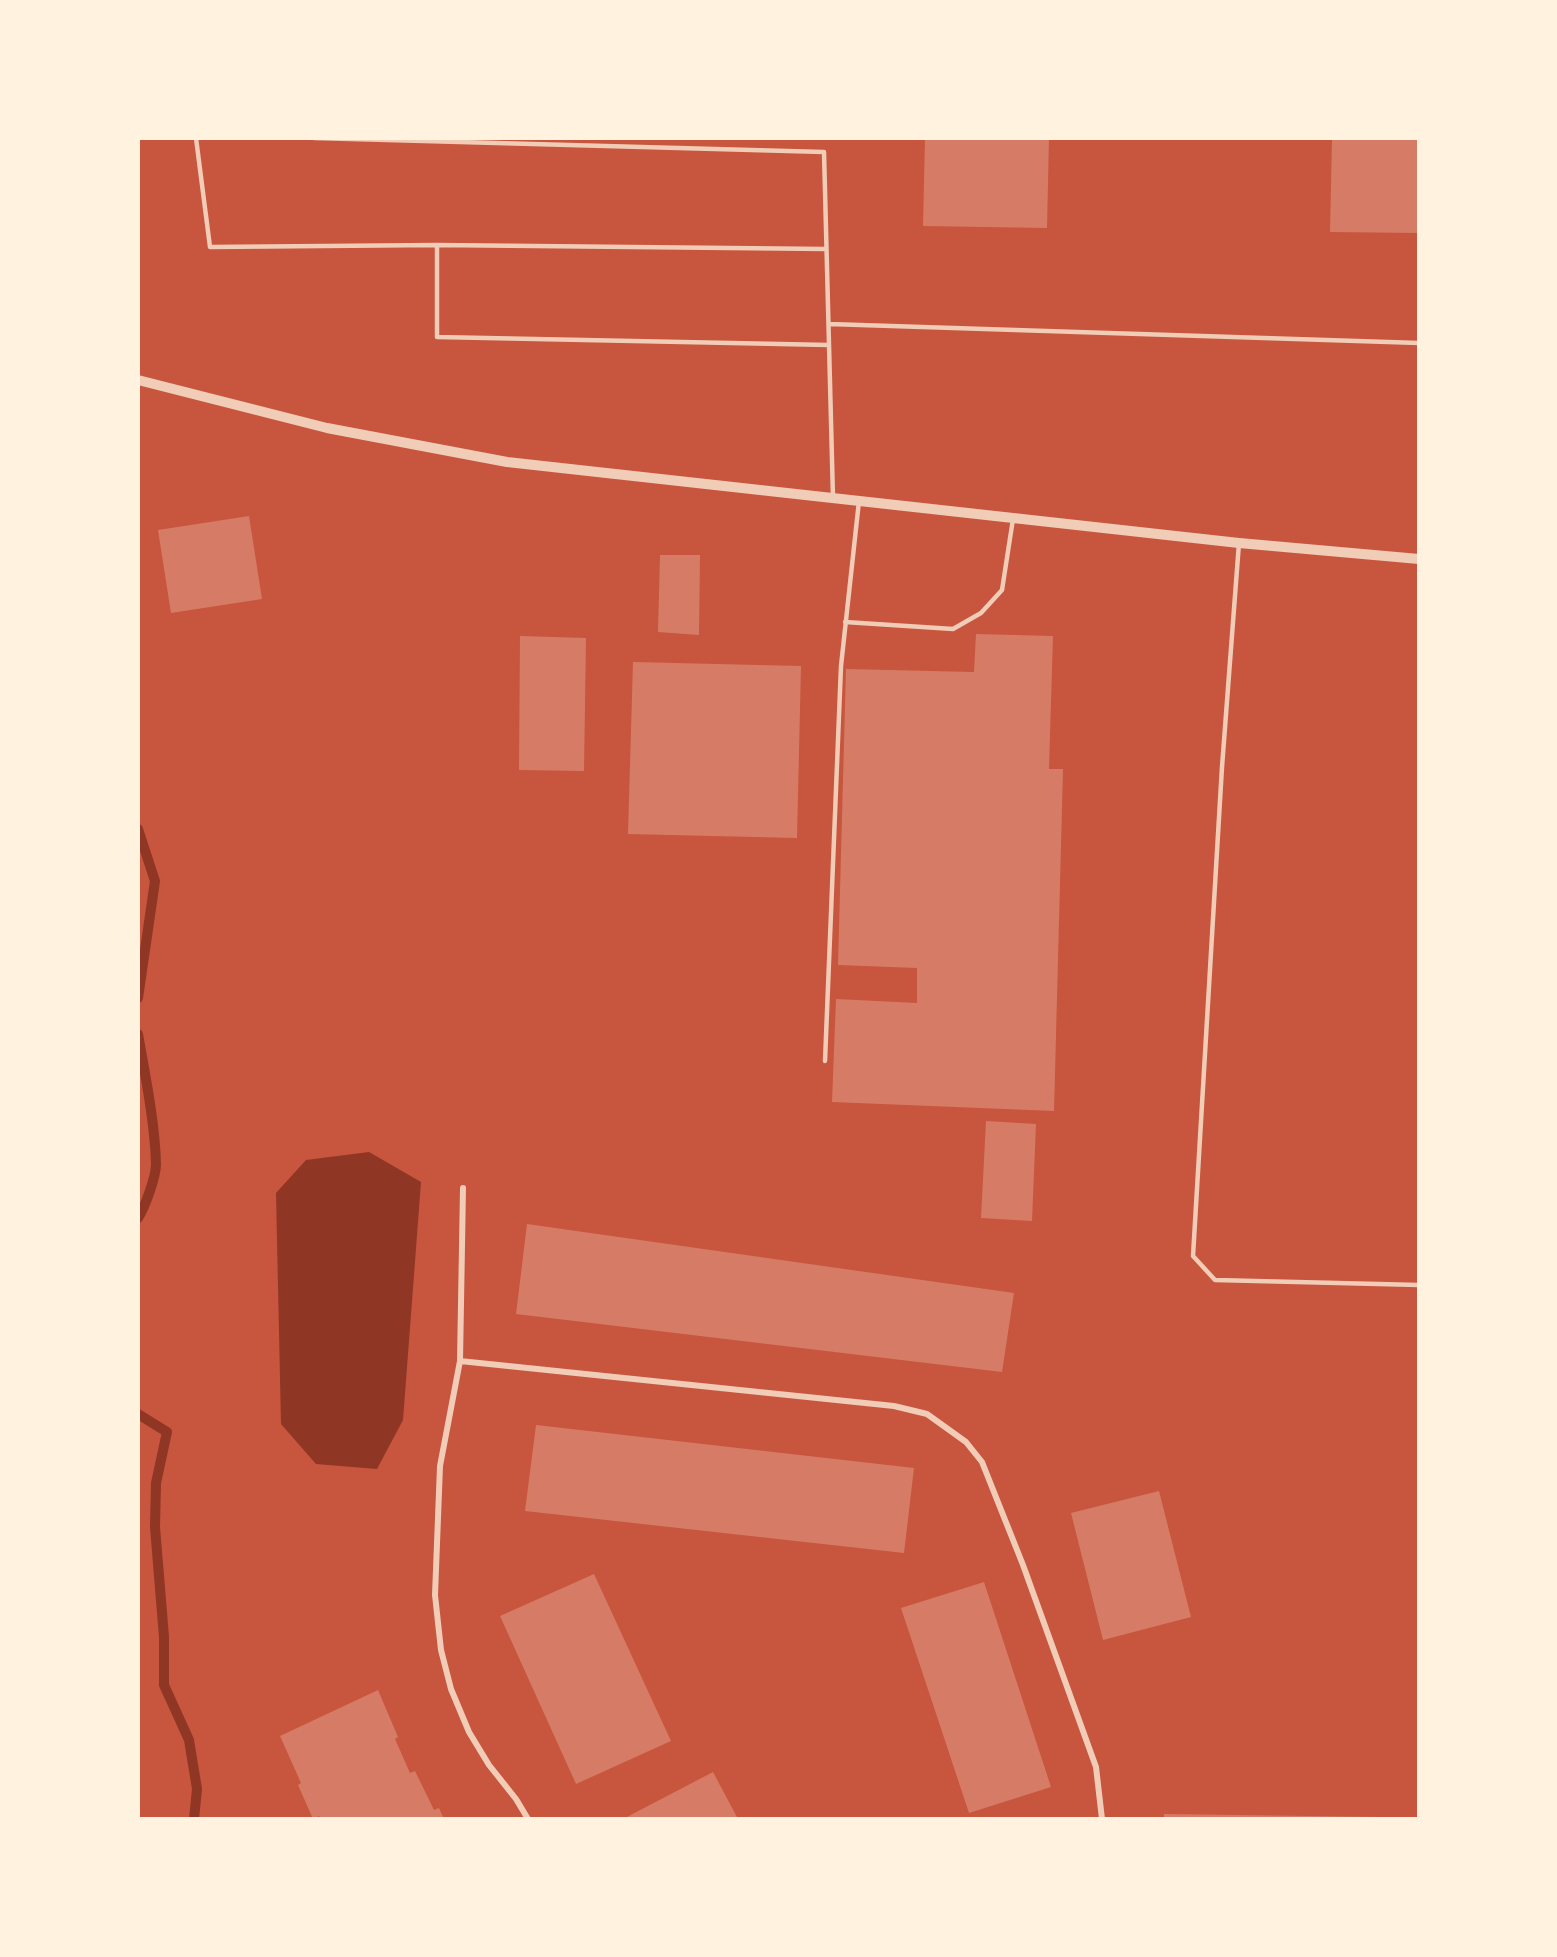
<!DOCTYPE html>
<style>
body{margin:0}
#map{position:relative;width:1557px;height:1957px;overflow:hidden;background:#c8553d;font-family:Raleway,sans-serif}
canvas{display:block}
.frame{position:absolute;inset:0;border:140px solid #fff3e0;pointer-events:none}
</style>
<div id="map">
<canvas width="1557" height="1957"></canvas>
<div class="frame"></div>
</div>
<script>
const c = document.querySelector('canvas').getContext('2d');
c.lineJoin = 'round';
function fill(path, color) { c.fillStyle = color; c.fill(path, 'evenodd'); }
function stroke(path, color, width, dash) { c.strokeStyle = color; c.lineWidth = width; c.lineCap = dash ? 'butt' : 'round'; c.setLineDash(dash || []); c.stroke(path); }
fill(new Path2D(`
 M369 1152 421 1182 403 1420 377 1469 316 1464 281 1424 276 1193 306 1160Z`), '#8f3625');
stroke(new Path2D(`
 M138 829 155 881 138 998
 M138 1034C145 1074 155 1123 156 1164 156 1177 145 1207 138 1218
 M138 1414 167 1432 156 1483 155 1527 164 1637V1685L189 1740 197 1789 194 1819`), '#8f3625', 10);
fill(new Path2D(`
 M925 138H1049L1047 228 923 226Z
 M1332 138H1419V233L1330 232Z
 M249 516 262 599 171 613 158 530Z
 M660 555H700L699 635 658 632Z
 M976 634 1053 636 1049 769H1063L1054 1111 832 1102 836 999 917 1003V968L838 965 846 669 974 672Z
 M520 636 586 638 584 771 519 770Z
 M633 662 801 666 797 838 628 834Z
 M986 1121 1036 1124 1032 1221 981 1218Z
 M527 1224 1014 1293 1002 1372 516 1314Z
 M536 1425 914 1468 904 1553 525 1511Z
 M1159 1491 1191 1617 1103 1640 1071 1513Z
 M594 1574 671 1741 576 1784 500 1616Z
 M984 1582 1051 1787 969 1813 901 1608Z
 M378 1690 398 1737 395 1739 410 1773 415 1771 434 1810 439 1808 444 1819H320L319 1816 313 1819 298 1785 301 1783 280 1736Z
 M713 1772 738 1819H623Z
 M1164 1814 1385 1817V1819H1164Z`), '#d67c66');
stroke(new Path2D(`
 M196 138 210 247 437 245V337L829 345
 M314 138 824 152 833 498
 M437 245 826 249
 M829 324 1419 343
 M1239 543 1222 767 1193 1256 1215 1280 1419 1285
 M845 622 953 629 981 613 1002 590 1013 519
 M825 1061 841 666 859 501`), '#f1ccb7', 4.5);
stroke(new Path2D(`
 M463 1188 460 1361 440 1466 435 1595 441 1650 451 1689 469 1732 489 1765 516 1799 528 1819
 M460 1361 894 1406 927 1414 966 1442 982 1462 1023 1565 1096 1767 1102 1819`), '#f1ccb7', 6);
stroke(new Path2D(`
 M138 380 327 428 507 462 1239 543 1419 559`), '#f1ccb7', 10);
</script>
